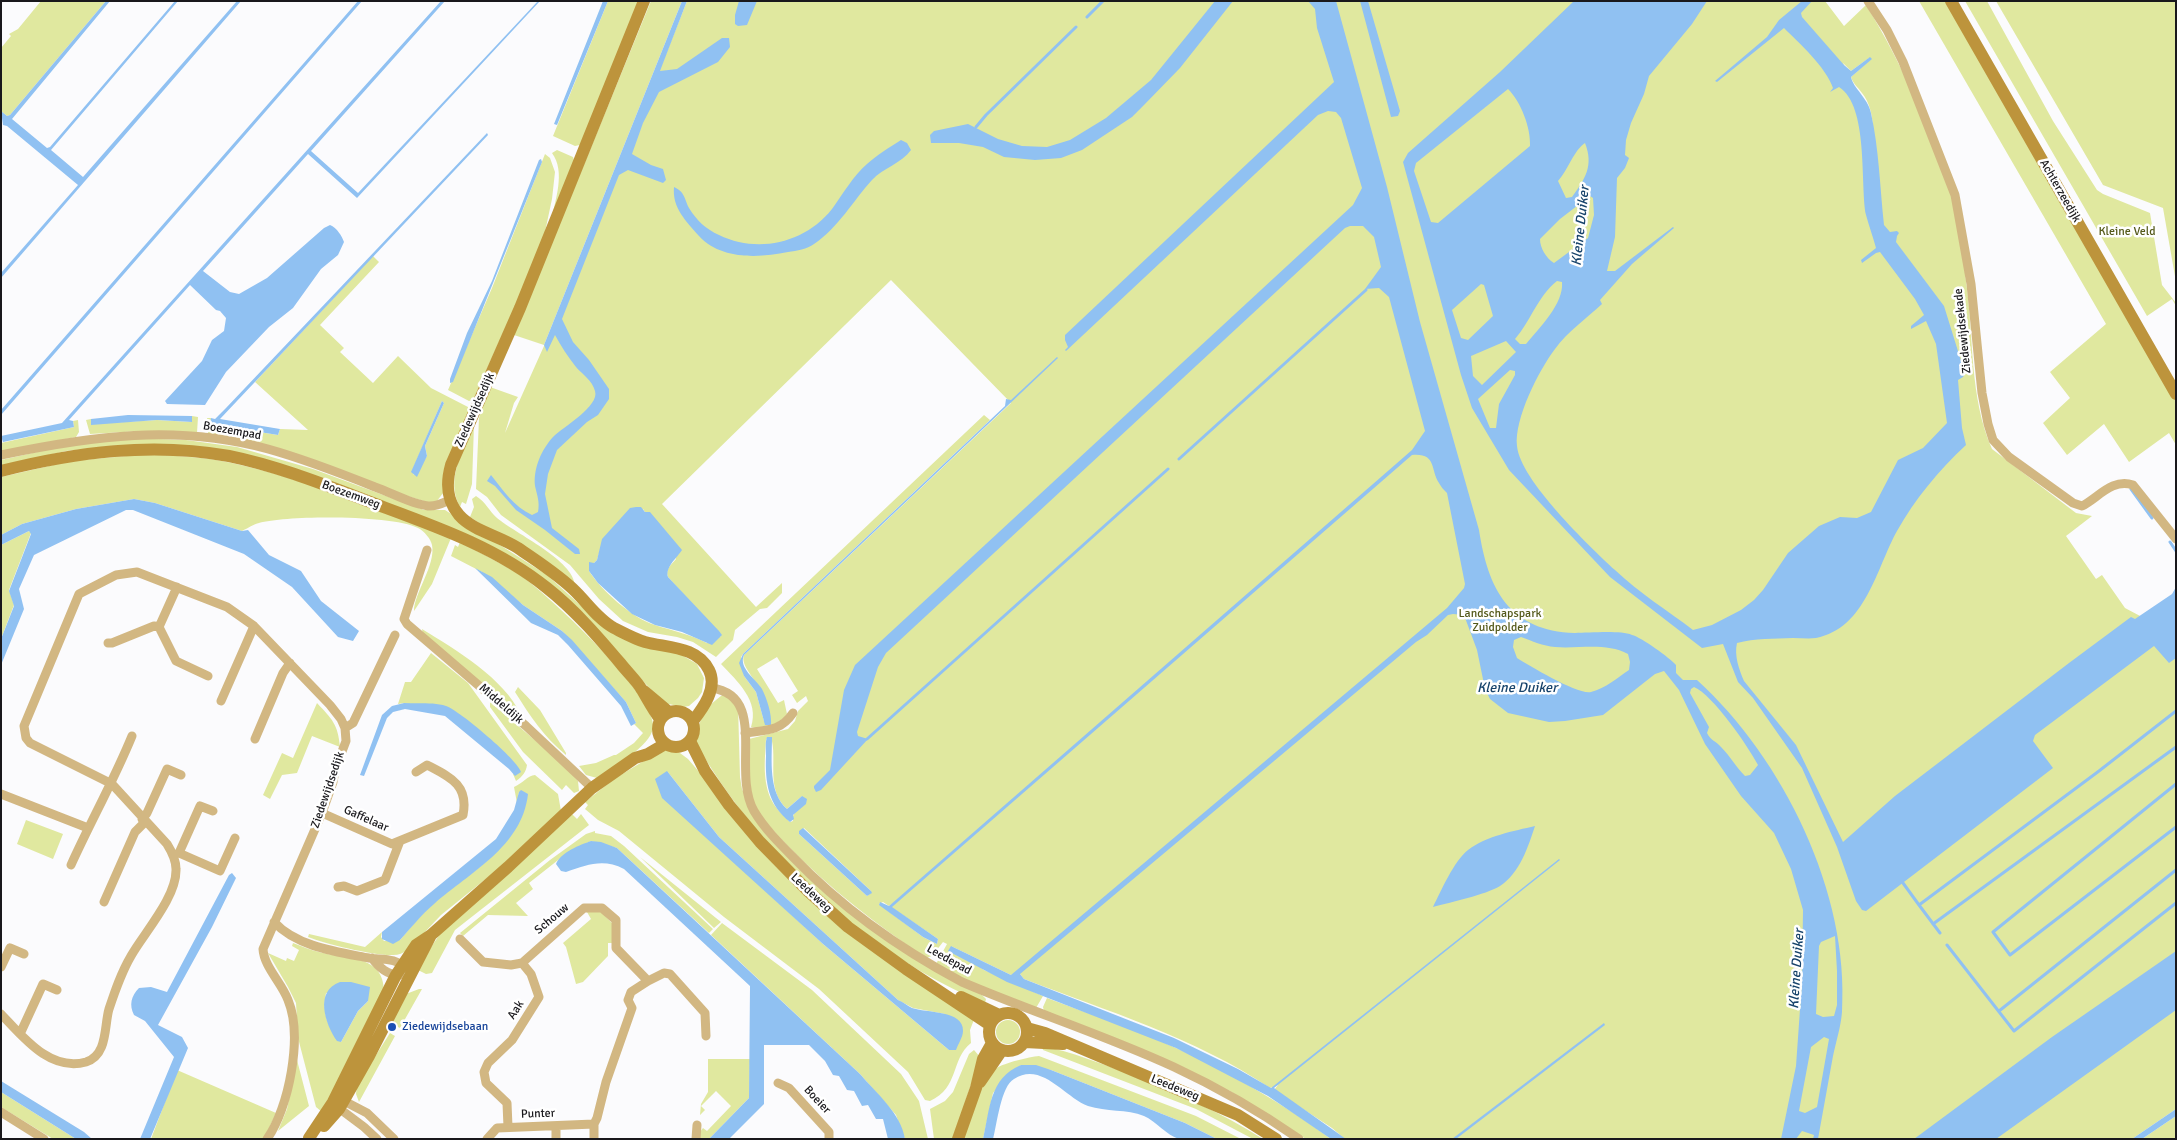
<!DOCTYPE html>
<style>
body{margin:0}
#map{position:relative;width:2177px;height:1140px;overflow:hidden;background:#fbfbfd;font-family:Signika,sans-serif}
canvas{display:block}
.frame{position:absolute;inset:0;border:2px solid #19181c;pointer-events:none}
</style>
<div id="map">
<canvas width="2177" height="1140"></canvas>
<div class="frame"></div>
</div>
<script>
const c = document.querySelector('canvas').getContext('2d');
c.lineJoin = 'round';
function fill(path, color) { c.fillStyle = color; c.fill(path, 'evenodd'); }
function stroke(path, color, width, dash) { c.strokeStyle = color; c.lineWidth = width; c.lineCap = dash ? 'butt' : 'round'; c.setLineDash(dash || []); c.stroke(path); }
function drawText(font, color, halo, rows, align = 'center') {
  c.font = font + ' Signika,sans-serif'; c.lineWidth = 5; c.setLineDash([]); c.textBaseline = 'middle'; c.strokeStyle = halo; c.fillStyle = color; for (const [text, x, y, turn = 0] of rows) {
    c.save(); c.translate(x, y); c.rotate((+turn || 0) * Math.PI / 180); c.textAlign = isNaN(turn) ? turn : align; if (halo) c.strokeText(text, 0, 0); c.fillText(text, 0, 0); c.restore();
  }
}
fill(new Path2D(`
 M41 1H106L10 115 7 116 1 111V48L11 36 9 34 18 29Z
 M608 1H639L580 145 575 146 553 136Z
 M651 1H682L544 345 514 335Z
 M687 1H1825L1844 26 1866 5C1904 66 1932 134 1953 202 1961 227 1963 255 1966 281 1974 336 1969 397 1992 449L2076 513 2092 516 2066 536 2096 579 2102 575 2125 608 2176 635V1109L2132 1139H1345L1332 1128 1274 1090 1278 1085 1270 1088C1196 1038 1107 1011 1024 979L1020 974 1011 975 951 946 984 970 1043 996 1036 1008 972 983 936 964 947 944 943 942 932 956 926 958C876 924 830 889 787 845 775 832 759 817 753 800 746 781 749 759 749 739L788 729 795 721 798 711 808 701 806 696 797 703 792 695 798 691 777 657 757 669 778 703 784 700 787 714C780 724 763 731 751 727 760 701 737 681 721 664L984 415 990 420 743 654 741 657 744 676 756 692 764 721C765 714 767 707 766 701 763 686 739 667 744 655L1011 403 891 280 662 504 756 607 782 583V593L767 608 760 609 735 630 733 640 716 657 693 642 677 637 648 632 623 621 599 599 570 565 501 515 487 497 476 489 479 418 490 387 518 397 514 403 505 433 600 221ZM1869 58 1871 59 1851 77C1853 84 1858 87 1862 93 1870 103 1872 115 1873 127L1843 63 1851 71ZM643 509 676 559C671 565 665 569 668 577L721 636 707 643C690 634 673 631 655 625 632 618 602 591 589 571L590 567 597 560 600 550ZM771 737C778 760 765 789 787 809L802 796 793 816V821L790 822C784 816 776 809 772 801 762 782 765 759 766 739ZM804 828 871 891V893L867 896 799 834ZM908 892 891 907 938 939 937 944 923 937 879 904 883 902 889 906Z
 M1919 1H1947L2176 402V445L2169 433 2129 462 2104 424 2067 455 2043 423 2070 398 2050 372 2106 324Z
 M1965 1H1987L2053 121 2097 190 2103 194 2150 213 2162 285 2176 303V306L2172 299 2147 316Z
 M1996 1H2176V282L2163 208 2103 185Z
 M557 150 573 157 574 160 551 222C555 200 566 172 552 153Z
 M545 154 550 158 555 172 552 199 542 246 473 400 469 401 448 390 492 288Z
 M373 256 379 262 320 325 344 348 340 352 373 383 398 356 431 388 468 407 469 410 443 493 437 501 430 503 208 434 207 418H211L210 424 278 435 280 429 308 430 255 382ZM442 401 444 403 425 446 427 456 414 475 412 471Z
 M192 416 198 417 197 433 141 431 90 434 86 420 91 419V424L157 420 192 422Z
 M78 420 79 432 76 437 1 452V443L74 427 73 421Z
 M474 425 472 484 466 504 462 502 460 507C445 479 463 451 474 425Z
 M133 438 186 440 237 447 313 469 424 510H445L547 575 600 623 680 654 697 664 704 678 702 692 698 698 689 706 683 707 664 703 548 583 300 470 120 445 66 451 1 466V460L64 446Z
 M149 454C177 456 205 457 232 463 307 479 379 511 451 538L432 584 414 611C414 593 436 565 432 545 431 539 424 531 418 528 393 515 288 515 259 523 254 524 248 528 242 531L155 503 134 499 76 509 22 524 1 535V477L71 461Z
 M476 496C486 502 489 511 497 518 516 534 574 560 575 586L470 517 474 507 472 499Z
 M29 531 31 533 9 590 14 605 1 639V545Z
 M460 542C479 552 499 562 517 573 544 590 659 698 653 728 650 747 613 767 597 778L586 775 579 766 596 763 614 755H616L634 743 643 733 634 724 636 723 626 702 562 631 523 605 482 572 451 556 455 545 458 547Z
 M422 629C456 650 504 678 521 715L423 635Z
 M431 653 468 683 527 765C526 772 523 776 516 781L513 774H518L460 715 404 703 398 704 405 682H411Z
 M518 687 540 710 566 753V755C544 737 530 716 515 692Z
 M724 694 738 705 740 777 742 789 755 817 881 937 936 972 982 995 986 999 985 1003C870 957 757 851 696 743 699 719 703 708 724 694Z
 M490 702 563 764 578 781 579 791 574 793 566 785 562 790 523 752 490 707Z
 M317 703C332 719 338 724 340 747L312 736 297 773 282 775 270 799 263 795 282 753 293 758Z
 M662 750H676L688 759 793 881 975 1017 970 1030 971 1043C950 1060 960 1087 930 1101L925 1100 908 1072 819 989 724 917 619 831 598 820 585 809 588 805 585 802 614 779ZM667 771 719 837 898 1000 913 1008 945 1014 949 1050 823 944 716 845Z
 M535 775 558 794 561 811 503 865 441 915 408 950C403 953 399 955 393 955 375 956 326 944 308 937L309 934 365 947 382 932 381 937 384 941 400 940C411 927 421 914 434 903 475 867 512 854 527 797L519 792 517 803 514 787C522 784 528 775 535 775Z
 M572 814 577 819 581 814 589 825 455 930 432 973 426 974 416 969 440 934Z
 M26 820 63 834 53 859 17 844Z
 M595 831V833L611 836 624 846 713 929 709 933 617 848 591 841 567 853 529 883 533 889 516 903 528 916 488 915 463 936 460 933 550 860 586 834Z
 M640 857 721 922 714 928Z
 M587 912H601L612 923V943H608V956L583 982 576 984 566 947 563 943 591 919Z
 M722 923 812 990 901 1074 919 1101 928 1139H905L896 1115 860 1074 711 935Z
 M293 943C302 946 310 950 319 952 348 960 386 954 384 995L322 1112 316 1107 298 1038 296 1003 288 987 268 953 286 961 287 958 294 961 299 950 292 946ZM326 993 368 1001 358 1011 341 1042C327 1028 322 1012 326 993Z
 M419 989H422L400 1028 392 1024 406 994Z
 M1047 998C1090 1014 1134 1029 1176 1048 1231 1073 1282 1103 1331 1139H1306L1230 1091 1044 1011 1043 1007Z
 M996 1032a12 12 0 1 1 24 0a12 12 0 1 1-24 0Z
 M390 1033 395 1036 359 1102 356 1094 357 1085Z
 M1042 1046C1072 1052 1100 1063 1129 1074 1174 1092 1221 1112 1263 1139H1253L1196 1109 1043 1050Z
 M974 1050 980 1057 953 1139H934L930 1109 945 1101 953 1092 969 1054Z
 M1039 1056 1196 1116 1241 1139H1217L1185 1123 1051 1070 1021 1065 993 1093 983 1139H963C969 1119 979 1079 997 1068 1004 1063 1029 1057 1039 1056Z
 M708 1059H750L749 1098 709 1139H700V1132L703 1128 707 1131 731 1106 716 1091 701 1106 705 1110 700 1115 701 1104 708 1092Z
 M297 1060 309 1106 278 1131 287 1109Z
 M177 1070 276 1113 264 1139H151Z
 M1 1092 76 1139H53L1 1107Z
 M2176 1116V1139H2142Z`), '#e0e89f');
fill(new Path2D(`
 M106 1H110L12 119 47 148 50 147 175 1H178L51 150 83 177 237 1H241L1 278V273L78 185 7 126 3 125 1 111 7 116 10 115Z
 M358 1H362L1 415V410Z
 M441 1H445L311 151 358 193 538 1H540L357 198 308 154 203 271 230 292 239 294 267 278 324 228 330 225C337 228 342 236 344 242L338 255 321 269 293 308 269 327 226 372 205 405 167 404 165 401 202 361 212 340 224 331 226 318 220 311 216 310 190 285 69 420 73 421 74 427 3 442 1 436 62 423Z
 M603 1H608L557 125 554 124Z
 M682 1H687L660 71 677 69 722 38H729L730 47 718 62 659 92 643 123 632 154 651 165 663 169 666 180 663 183 628 170 619 175 562 319 573 342 589 360 609 389V399L598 415 587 422 557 450 548 474 545 494 552 528 579 549 580 554H575L545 530 516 510 495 486 487 481 491 475C503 490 514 507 532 515L538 512C540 502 537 495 535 486 533 468 542 449 553 437 563 427 600 406 595 391 592 380 583 375 576 367 568 357 561 346 555 335L547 352 544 345Z
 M739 1H757L747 25 738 26 735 24V15Z
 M1215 1H1233L1180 68 1144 105 1132 117 1082 150 1061 158 1035 160 1004 157 983 147 959 143H931L930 135 934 131 968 124 998 139 1022 146 1047 147 1070 140 1106 118 1151 80Z
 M1308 1H1336L1387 187 1420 322 1479 530C1488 589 1509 631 1575 633 1589 633 1620 630 1632 635 1641 637 1670 658 1676 665V673L1683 680H1697C1783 758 1850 894 1842 1012 1841 1026 1836 1042 1833 1056 1828 1084 1823 1111 1818 1139H1813L1814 1135 1802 1131 1796 1139H1781L1796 1066 1802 981 1803 910 1791 869 1774 833 1741 796 1705 744 1679 690 1664 671 1655 674 1603 715 1565 721 1549 722 1508 713 1490 699 1485 689 1477 650 1464 615 1453 614 1448 615 1427 635 1416 642 1020 974 1024 979 1174 1038 1238 1069 1271 1088 1559 859 1560 860 1274 1088 1346 1139H1331L1268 1096 1176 1048 1007 982 948 951 951 946 1011 975 1447 608 1464 588 1465 584 1447 493C1444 490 1441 487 1439 483 1430 469 1437 453 1412 455L892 907 938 939 937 944 923 937 879 905 880 902 889 906 1412 450 1425 431 1389 297 1379 288 1365 289 1381 267 1374 237 1363 226H1350L1345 228 886 653 878 667 857 732 858 736 868 739 821 790 816 792 814 788V786L830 770 844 690 855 665 1353 205 1362 188 1341 118 1336 112 1328 111 1318 115 1066 351 1065 350 1068 347 1065 340V335L1334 82 1317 28 1315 9ZM1521 637C1532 641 1543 646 1555 647 1579 649 1606 642 1628 654L1630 662 1629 670C1617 678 1606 688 1591 692 1578 695 1530 666 1517 658L1513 647 1514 640ZM1694 687C1713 695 1748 746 1758 765L1750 775 1745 776C1736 767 1730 756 1721 747 1716 741 1710 740 1707 733L1709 727 1690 693 1691 689ZM1835 936 1837 971V1005L1834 1016 1823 1017 1816 1014 1819 946 1821 942ZM1824 1037 1829 1039 1817 1107 1805 1113 1799 1111 1811 1047Z
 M1360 1H1368L1400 111 1398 116 1391 117Z
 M1574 1H1707L1692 24 1649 76 1644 94 1631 123 1626 140 1625 155 1629 158 1625 168 1617 178 1615 237 1607 271H1615L1673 227 1674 228 1632 264 1600 300 1602 304C1587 318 1567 332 1555 349 1539 370 1514 419 1517 446 1520 480 1589 546 1615 570 1639 593 1667 610 1693 630L1712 625 1741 610 1754 600 1763 590 1788 553 1819 526 1840 517 1857 518 1871 512 1898 460 1923 448 1947 423 1936 344 1926 321 1911 329V326L1924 315 1915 299 1880 252 1876 253 1862 263 1861 260 1876 248C1873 237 1869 226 1866 215 1860 184 1869 106 1839 87L1830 92 1833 88C1826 67 1799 43 1784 28L1717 82 1715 81 1767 37 1779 20 1802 1H1812L1801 13 1802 17 1844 65 1851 71 1870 57 1872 59 1851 77C1853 88 1868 98 1871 113 1879 149 1880 188 1884 225L1890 232 1897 231 1899 233 1897 236 1896 242 1944 306 1962 364H1966L1967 370 1963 377 1958 380 1962 428 1966 445C1939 470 1915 499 1897 531 1876 569 1866 628 1816 638 1809 639 1801 638 1793 638 1774 639 1755 638 1737 643 1734 655 1739 670 1744 681L1796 745 1843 842 1895 796 2069 663 2131 617 2135 619 2172 594 2176 587V658L2169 663 2154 646 2035 735 2033 741 2053 768 1866 911 1862 910 1856 901 1837 847 1802 768 1753 698 1738 682 1723 644 1702 648 1610 577 1509 470 1472 408 1461 375 1403 162 1408 153 1500 72ZM1508 89C1521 102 1531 128 1530 146L1438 223 1431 222 1414 171 1416 163ZM1585 143C1594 166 1585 179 1572 197L1566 198 1558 181C1568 170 1574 150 1585 143ZM1590 196 1593 198 1594 215 1588 238 1554 263C1546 258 1540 248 1540 239L1560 219ZM1557 281 1562 282C1564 304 1539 328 1526 344H1520L1515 339C1531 321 1537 297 1557 281ZM1481 284 1484 285 1493 316 1468 340 1461 338 1452 310ZM1506 341 1516 352 1482 385 1473 376 1471 356ZM1510 370 1515 371V375L1499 404 1496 428H1490L1478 399Z
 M487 133 488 135 220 419 280 429 278 435 210 424 211 418 215 419 226 408Z
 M901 140 907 143 911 150C902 163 883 168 872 180 853 201 838 228 814 244 807 249 797 251 788 252 759 258 721 260 699 236 686 221 672 208 674 187 685 192 684 198 689 208 697 221 706 229 719 235 758 254 805 243 832 209 843 194 853 176 867 164 877 155 890 147 901 140Z
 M541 159 542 162 453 382 450 383V379L467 333 492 281 539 160Z
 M1057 357 1058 358 744 655C738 668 756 679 762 689 767 699 772 714 771 725H765L756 692 744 676 739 663 743 654 1005 406 1006 399 1011 400Z
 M442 401 444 403 425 446 427 456 417 477 411 472Z
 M128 415 192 416V422L157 420 91 425V419Z
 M134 499 155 503 242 531 248 530 269 555 301 571 321 601 359 631 353 641 338 637 292 587 244 554 133 510H126L34 555 19 589 24 609 1 665V639L14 606 9 591 31 534 29 531 1 545V535L22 524 76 509Z
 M636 507H641L645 512H650L682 550C677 558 665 567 668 577L719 631 722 635 712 645 682 632 655 625 632 614 598 583 589 571V562L594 563 597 560 602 539 630 508Z
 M475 568 492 577 523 605 562 631 572 640 626 702 636 723 631 726 621 706 568 645 558 635 531 623Z
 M404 703C417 704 434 702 446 706 459 710 519 761 521 772L515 776 509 769 445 716 405 709 393 712 387 718 364 776 360 775 382 715 392 706Z
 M767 737H772C772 760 768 792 787 809L802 796 807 799 806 804 793 815 794 819 790 822C768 805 765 782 766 756 766 750 765 742 767 737Z
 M667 771 719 837 898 1000C903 1002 908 1006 912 1008 926 1013 964 1010 963 1031 963 1037 958 1044 956 1050H949L823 944 662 798 655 779Z
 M521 790 528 794C522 847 470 872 434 904 421 915 411 928 400 940L393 944 382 939V932L496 839 514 810 519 792Z
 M1535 826C1528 847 1520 873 1500 886 1485 895 1451 902 1433 907 1441 891 1454 861 1468 850 1486 836 1514 831 1535 826Z
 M803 828 871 891 872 893 867 896 799 834V831Z
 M591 841 601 842 617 848 860 1074C876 1093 901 1113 905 1139H888L883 1119H876L868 1105 862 1106 854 1091 847 1090 839 1076 833 1075 825 1061 809 1045H764V1104L729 1139H709L749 1098 750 986 624 869C603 858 587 865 566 872L561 871 556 864C561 852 580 845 591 841Z
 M232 873 236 878 212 927 158 1025 182 1037 188 1048 150 1139H140L174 1057 145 1021 134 1015C129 1005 131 996 139 988L151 987 167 992 168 990 229 875Z
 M2176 951V1010L1996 1139H1914L2052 1037Z
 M340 982H351L370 987 368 1001 358 1011 341 1042 337 1041C325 1024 314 991 340 982Z
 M1604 1023 1605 1025 1456 1139H1452Z
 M1021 1065H1036L1051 1070 1185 1123 1217 1139C1206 1139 1190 1140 1179 1139 1166 1135 1156 1121 1144 1116 1127 1109 1106 1112 1088 1106 1065 1098 1042 1061 1014 1079 1001 1086 997 1124 993 1139H983C990 1110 989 1078 1021 1065Z
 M1 1081 84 1132 92 1139H76L1 1092Z
 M2176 1109V1116L2142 1139H2132Z`), '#90c1f2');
stroke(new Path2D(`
 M1087 17 1103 1
 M976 127 986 115 1076 27
 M1179 459 1366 290
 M2131 489 2152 518
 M2170 542 2176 551
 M867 739 1168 469
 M2176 784 1993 932 2010 955 2176 827
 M1903 883 1919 905 2099 771 2176 711
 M1919 905 1940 933
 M1933 924 2176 747
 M1947 945 2014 1031 2176 903
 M1999 1011 2176 870`), '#90c1f2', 3);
stroke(new Path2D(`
 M1868 1 1887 30 1903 62 1955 195 1971 284 1982 393 1988 424 1993 440 2009 457 2073 503 2082 506C2098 498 2112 478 2133 485L2176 539
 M1 455C92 436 176 424 268 449 304 459 340 473 375 487 392 493 411 504 428 506 436 507 443 503 450 500
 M427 550 404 619 407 624 526 726 592 788
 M159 627 176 661 208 676
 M108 643H112L154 626 159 627 177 587
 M711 688C769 695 731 771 754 811 764 828 779 843 793 857 842 908 900 949 962 982 1032 1012 1105 1035 1174 1067 1217 1087 1259 1111 1299 1139
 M221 701 254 626
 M745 733C766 730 780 732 793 713
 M255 739 283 673 290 663
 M1 794 88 828
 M213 811 200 806 179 853 220 871 235 838
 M322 813 392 844 463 815C469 785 450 777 427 765L416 772
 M142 819 147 813 167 769 181 775
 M71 865C91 821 114 780 132 736
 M338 887 344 886 357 891 385 880 400 841
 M104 902 135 832 145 822
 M274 922C297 947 338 952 369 958 381 960 397 957 405 969
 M460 939 483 962 511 965 522 963 531 974 539 997 512 1040 488 1063 484 1072 486 1083 507 1103 508 1127
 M372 958C378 967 389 976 400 975
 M522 963 584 908H602L616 920V948L648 981 664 973 670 974 705 1013 706 1036
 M1 967 10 948 24 954
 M1 1014C23 1037 50 1072 86 1062 108 1055 104 1026 109 1009 115 991 121 973 131 956 144 933 177 897 176 869 176 860 172 852 167 844L112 784 30 743 26 738 24 726 79 594 116 575 137 572 227 607 254 626 330 705 341 719 345 728
 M20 1034 43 984 57 990
 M778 1083 789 1088 829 1132V1139
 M340 1101H344L367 1113 394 1139
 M336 1106 364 1127 377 1139
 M1 1112 44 1139
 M594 1124 597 1118 606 1082 632 1008 628 1000 631 992 648 981
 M594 1124V1139
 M556 1127V1139
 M267 1139C289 1108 303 1036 288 1000 282 983 264 967 263 949L322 813 333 782 335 770 346 741 345 728 353 723 395 635
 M487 1139 497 1128 594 1124
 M696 1139 697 1125`), '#d2b782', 9);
stroke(new Path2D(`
 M644 1 520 308 451 465C446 483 446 500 459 515 473 531 500 536 518 548 538 562 559 575 576 592 588 604 599 620 614 628 624 633 635 639 645 642 667 648 697 646 709 670 718 688 703 708 693 721
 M1951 1 2176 394
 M1 471C76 452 152 442 229 456 283 467 335 489 386 508 443 529 500 550 547 588 575 610 599 638 621 664 628 673 637 681 642 690 648 700 653 710 660 719
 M644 691 669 712
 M658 729a18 18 0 1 1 36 0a18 18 0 1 1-36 0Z
 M690 741 705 771 729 805 760 842 808 891 848 927 906 969 990 1025
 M961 997 999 1015
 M989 1032a19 19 0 1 1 38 0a19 19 0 1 1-38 0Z
 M1027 1028 1045 1033 1238 1115 1276 1139
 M1025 1042 1063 1044
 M980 1082 1002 1050
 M324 1126 339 1109 369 1056 431 935
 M309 1138 333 1102 396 975 416 945 431 935 508 867 592 788 635 758 648 754 665 744
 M958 1139 976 1088 983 1059 992 1043`), '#bd943c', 12);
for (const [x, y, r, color] of [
 [392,1027,5,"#1a4fb4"]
]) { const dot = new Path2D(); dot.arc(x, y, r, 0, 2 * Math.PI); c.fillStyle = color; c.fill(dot); stroke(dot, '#fff', 2); }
drawText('12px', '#19181c', '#fff', [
 ["Achterzeedijk",2060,191,60],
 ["Ziedewijdsekade",1963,331,-96],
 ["Ziedewijdsedijk",475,410,-66],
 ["Boezempad",232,431,10],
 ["Boezemweg",351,495,20],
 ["Middeldijk",501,704,41],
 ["Ziedewijdsedijk",328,790,-71],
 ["Gaffelaar",366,819,24],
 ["Leedeweg",811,893,43],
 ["Schouw",552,919,-40],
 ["Leedepad",949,960,29],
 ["Aak",516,1010,-58],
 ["Leedeweg",1175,1088,22],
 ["Boeier",817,1100,47],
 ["Punter",538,1114,-2]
]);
drawText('12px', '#54591a', '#fff', [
 ["Kleine Veld",2127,232],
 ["Landschapspark",1500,614],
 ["Zuidpolder",1500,628]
]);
drawText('12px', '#164399', '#fff', [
 ["Ziedewijdsebaan",402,1027]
], 'left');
drawText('italic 14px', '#17436b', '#fff', [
 ["Kleine Duiker",1581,226,-84],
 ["Kleine Duiker",1517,688],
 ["Kleine Duiker",1797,969,-86]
]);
</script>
